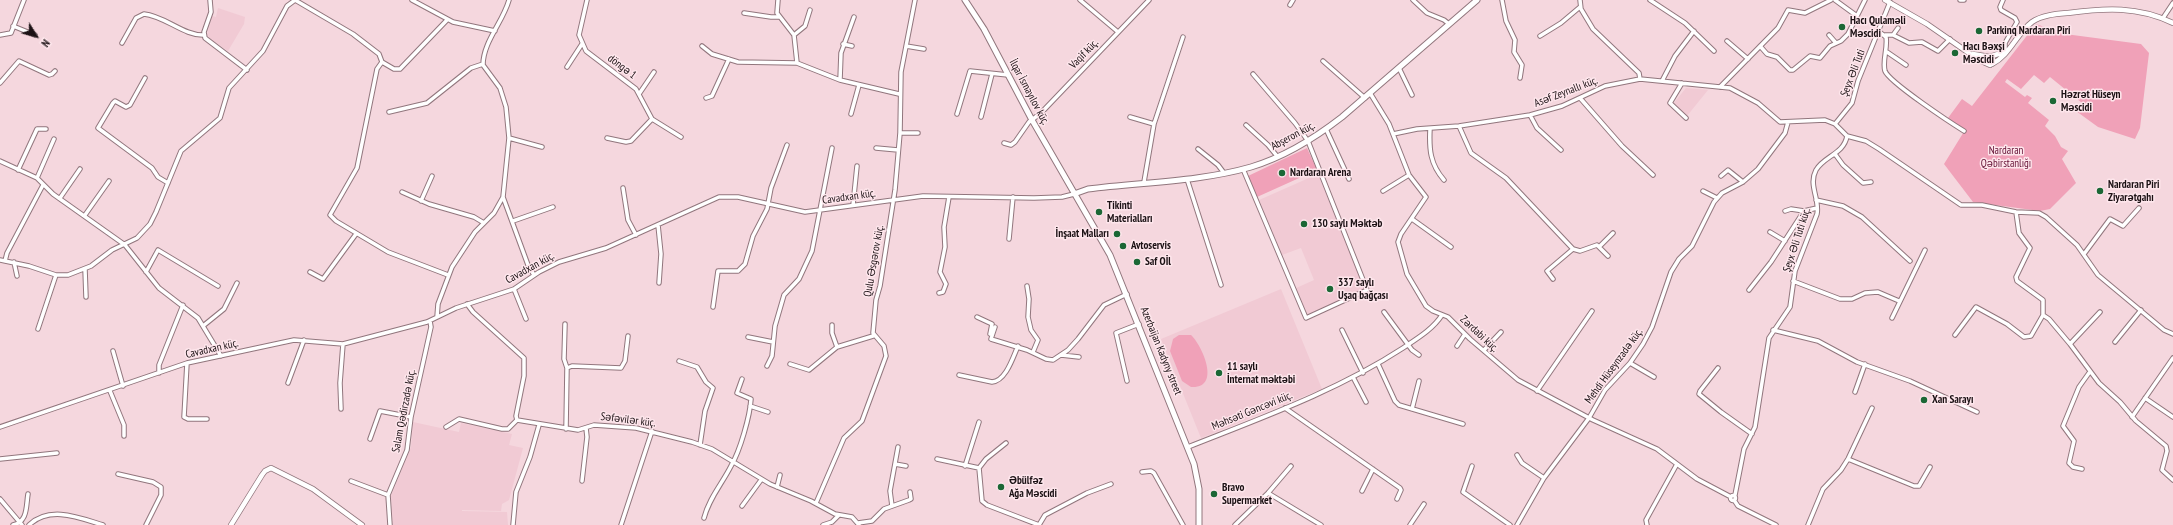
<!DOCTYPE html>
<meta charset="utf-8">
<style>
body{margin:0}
#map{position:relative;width:2173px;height:525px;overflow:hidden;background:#f5d7de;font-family:"PT Sans Narrow",sans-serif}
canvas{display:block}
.north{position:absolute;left:16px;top:16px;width:40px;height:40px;-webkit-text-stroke:3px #fee6ec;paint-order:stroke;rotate:127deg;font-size:11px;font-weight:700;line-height:16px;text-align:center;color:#1b1114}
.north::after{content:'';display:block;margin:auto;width:14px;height:18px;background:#1b1114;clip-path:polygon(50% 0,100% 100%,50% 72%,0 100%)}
</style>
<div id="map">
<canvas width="2173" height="525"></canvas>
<div class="north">N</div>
</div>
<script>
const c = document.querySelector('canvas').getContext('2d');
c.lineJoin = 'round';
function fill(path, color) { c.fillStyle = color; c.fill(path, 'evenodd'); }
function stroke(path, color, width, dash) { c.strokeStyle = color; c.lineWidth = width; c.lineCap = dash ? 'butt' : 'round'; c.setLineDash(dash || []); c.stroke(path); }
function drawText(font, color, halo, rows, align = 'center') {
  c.font = font + ' "PT Sans Narrow",sans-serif'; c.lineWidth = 3; c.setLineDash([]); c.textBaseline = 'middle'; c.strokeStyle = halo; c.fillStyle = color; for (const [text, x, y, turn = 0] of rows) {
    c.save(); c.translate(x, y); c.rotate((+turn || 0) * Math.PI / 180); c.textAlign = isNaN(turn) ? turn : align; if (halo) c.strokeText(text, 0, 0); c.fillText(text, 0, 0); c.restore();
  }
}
fill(new Path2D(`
 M218 8 245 17 244 24 228 51 210 39 207 35 212 16 216 17Z
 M1686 88 1708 90 1687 116 1673 104Z
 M1318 174 1365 289 1307 317 1294 289 1314 280 1301 248 1282 255 1259 200Z
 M1281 289 1322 389 1201 438 1161 339Z
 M413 422 459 432 461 423 512 434 509 445 523 448 509 500 502 504 501 511 462 510V525H393L391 496 411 447Z
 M462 511 507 512 508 525H462Z`), '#f1cad4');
fill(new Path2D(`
 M2036 24 2065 34 2141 44 2149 53 2140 128 2135 139 2098 127 2076 111 2082 103 2050 77 2044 83 2034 75 2021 89 2007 79 2005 82 2025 97 2027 95 2032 98 2028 103 2049 120 2045 126 2055 136 2061 147 2068 151 2062 159 2076 183 2050 209 2040 211 1973 202 1944 164 1965 130 1948 118 1962 99 1972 106Z
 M1307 148 1317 170 1257 197 1248 176Z
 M1179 335H1191C1202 345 1222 389 1191 387L1182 381 1170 351 1173 339Z`), '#f0a1b8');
const minor = new Path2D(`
 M210 0 211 12 204 32 205 38 247 70
 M295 0 353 34 379 54 382 62
 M412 0 453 22 495 31
 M509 0C503 22 483 42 483 65L500 88 506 107 509 138 503 197 528 265 534 275
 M587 0 579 35 586 51 636 89 652 119 681 137
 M778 0 777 13 794 35 797 63
 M1080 0 1118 32
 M1413 0 1427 13 1444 20 1449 24
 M1502 0 1506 21 1515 40 1514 52 1522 65 1520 78
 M1580 0 1581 9 1593 29 1639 73 1640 79
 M1650 0 1685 23 1714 51
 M1835 0 1857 16
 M1960 0H1964
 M2003 0 2000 7 2001 10 2015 18 2017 22 2005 43V51
 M1290 5 1293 0
 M744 13 771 17H779
 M2163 18 2173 3
 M447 20 400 69H394L382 62 377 69 357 168 330 215 336 221 388 252 448 275
 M13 26 35 35
 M1878 31 1886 37C1888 48 1882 61 1885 71 1889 82 1951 123 1964 131
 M0 35 11 33 24 0
 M794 35 805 26 810 10
 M1829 35 1836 43
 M1885 35H1893L1909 43 1922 42 1938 51 1950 39
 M1893 35 1898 28
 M1540 36 1561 23 1580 7
 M1727 41 1748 59
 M122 43 136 18 144 14C165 16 184 36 204 35
 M843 44 852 46
 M702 46 712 54 738 62 797 63 840 80 899 94
 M906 46 924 49
 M1760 46 1767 54 1777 57 1790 70H1793L1810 56 1820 58 1830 46 1841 41 1848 34 1865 0
 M1887 52 1906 65
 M1323 61 1365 98
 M567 67 582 44
 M1399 68 1412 95
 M145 78 130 105 126 107 115 101 113 103 98 128 152 168 158 177 168 183
 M840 80 841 53 854 17
 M1662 81 1675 56 1694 31
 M0 83 19 61 49 75 52 74 55 71
 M1682 83 1670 103 1686 118
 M1720 87 1778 28 1788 10 1805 13 1831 0
 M1370 93 1389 124 1409 175 1426 197 1401 234 1398 242 1407 274 1426 306 1433 311 1448 317 1470 339 1518 380 1593 420 1657 449 1697 479 1731 497
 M639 94 654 72
 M706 98 712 96 729 59
 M1580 98 1622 146 1653 175
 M389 112 427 103 471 68 483 64
 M851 114 859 85
 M957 114 970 71 1008 75
 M1530 115 1537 128 1561 150
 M981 117 992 74
 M1130 117 1154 124
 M1835 124 1852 103 1858 81 1890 2
 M1246 125 1268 145 1277 156
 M1459 126 1471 153 1506 178 1573 249 1580 251 1597 245 1608 256
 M1326 129 1349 179
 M1430 129C1429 149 1430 164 1444 180
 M900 133H918
 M1393 134 1417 129 1459 126 1530 115 1562 106 1605 86 1640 79 1730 88 1758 103 1780 122 1825 120 1835 124 1847 136 1866 141 1879 149 1961 205H1982L2016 212 2039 213 2046 217 2077 245 2098 275 2164 330 2173 334
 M509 138 542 147
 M607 138 626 142 631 141 652 119
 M1004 143 1011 145 1015 142 1029 122 1041 113 1149 0
 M876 148 898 150
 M1198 149 1218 165 1224 173
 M1835 154 1843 165 1863 183 1871 182
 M0 161 37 178 53 194 125 245 159 288 198 318 221 356
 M1243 169 1306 318 1367 290 1308 141 1295 123 1253 74
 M18 170 37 129H46
 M1721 176 1728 170 1743 182
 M37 178 54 139
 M1187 179 1221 285
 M1144 182 1154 124 1183 37
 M623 188 628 220 636 235
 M1383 191 1409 175
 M1703 191 1717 198
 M402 192 429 204 474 217 484 223
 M60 198 80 169
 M1816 200 1843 206 1862 217 1910 261
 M421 201 432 176
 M853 205 857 166
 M1785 211 1791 209 1804 211
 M85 215 109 181
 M1412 219 1451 247
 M513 221 553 207
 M658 225 661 254 659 283
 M1770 232 1785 241
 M1009 239 1013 197
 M1600 246 1613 233
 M2084 254 2110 219 2123 226 2139 208
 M0 260 29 266 56 275H68L91 266 112 250 137 238 150 224 156 212 181 151 220 118 229 88 263 51 287 6 295 0
 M5 261 7 253 43 185
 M14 262 17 276
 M85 269 86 297
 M146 272 158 250 218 286
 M310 272 323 279 356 234
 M1553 279 1547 271 1573 249
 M1793 281 1840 299H1852L1865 293 1878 292 1899 301
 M1027 286 1029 299 1028 317 1031 330 1038 340 1033 352
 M514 289 526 319
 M1749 290 1771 262 1804 211 1817 208
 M939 293 943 292 946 284 940 272 945 247 944 227 949 197
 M467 304 473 312 524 358V376L516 416 517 420 578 430 594 425 636 428 692 442 712 449 770 484 811 501 835 514 852 517 859 525
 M713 307 718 271H738L745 264 753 236 767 209 771 188 787 145
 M1384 312 1412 350 1419 355
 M2043 315 2049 319 2070 344 2099 383 2120 402 2136 421 2166 446 2167 451 2162 470 2173 480
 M437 317 438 304 452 267 475 232 494 213 503 197
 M977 317 992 324 990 334
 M1892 318 1925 250
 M565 324 564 359 567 368
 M832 325V333L837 347
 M203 326 224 309 237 283
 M995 327 991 339 1027 350 1046 359 1053 360 1068 350 1078 339 1104 305 1127 294
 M38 329 56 275
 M1342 330 1363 373
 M1773 330 1818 341 1857 362 1910 381 1977 412
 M1955 335 1976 307 2007 324 2024 337 2031 336 2043 315V300L2017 281 2016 277 2030 248 2019 233 2016 212
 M748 337 773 342
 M2115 342 2141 310
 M2070 344 2100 312
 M1457 346 1465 334
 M1484 350 1501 332
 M113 351 123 386
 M1061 355 1079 357
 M679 361 697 367 706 382 713 388 705 411 700 445
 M187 363 184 417 188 419H207
 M1630 363 1654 377
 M790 364 809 370 837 347 873 336
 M1378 364 1395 401 1399 405 1463 424
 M767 366 772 356 775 326 784 295 799 279 812 251 832 148
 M1718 368 1700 391 1699 394 1721 412 1752 434
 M159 373V365L183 305
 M959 375 992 382C1006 381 1013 357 1018 346
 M1353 377 1366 402
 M1127 381 1116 333 1139 324
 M288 383 304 340
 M110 391 124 425V436
 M1537 391 1592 311
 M1855 392 1865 364
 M2145 398 2173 417
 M750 406 768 412
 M1285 408 1400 488 1401 490 1397 499
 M341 409 340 383 343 344
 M1412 409 1419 381
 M2132 417 2173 358
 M0 427 187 363 294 340 343 344 427 322 456 308 514 289 539 272 559 262 606 248 719 197H738L805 212 923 196 1034 198 1062 197 1074 194
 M446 427 459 419 502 429H508L517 420
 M566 429 567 368 572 366 621 368 625 361 628 336
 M370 439 380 411 411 417
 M1006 443 986 459 979 468 982 501 987 505 1039 525
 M1188 447C1261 418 1337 391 1403 348 1418 338 1433 329 1442 315
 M1517 455 1522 463 1544 478
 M0 459 57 453
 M937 459 979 468
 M1848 459 1914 486H1919L1930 467
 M895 464 906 466
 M965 466 979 422
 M1472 466 1463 492 1510 525
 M2082 469 2073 467 2069 463 2074 441 2063 426 2079 387 2089 373
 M1142 472 1151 471 1154 473 1183 525
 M118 474 153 482 161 487V495L146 525
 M351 481 388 495
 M582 481 587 437 586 428
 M777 487 780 475
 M1362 491 1373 469
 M1268 493 1321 525
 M1735 495 1744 449 1755 427 1769 338 1790 307 1795 271 1817 214C1820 199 1808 185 1816 170 1824 156 1844 154 1847 136
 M1730.5 498a2.5 2.5 0 1 1 5 0a2.5 2.5 0 1 1-5 0Z
 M0 499 22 525
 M1734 500 1738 506 1776 525
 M816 503 844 438 862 421 886 356 884 346 873 333 876 300 880 286 895 190 900 133 901 72 915 0
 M742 506 761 480
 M892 506 890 491 898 447
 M704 518C709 498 722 484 731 466 740 451 750 416 751 399L737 393 742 379
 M858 523 872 521 884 509 909 500 911 499 910 492
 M13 525C28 522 26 506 28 494
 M29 525C50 505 80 518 103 525
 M390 525 388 495 407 450 411 417 431 327 430 321
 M513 525 516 492 530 457 539 425
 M621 525 652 431
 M823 525 832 522 839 515
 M1039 525 1045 515 1087 493 1111 484
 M1235 525 1268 493 1291 466
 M1410 525 1424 504
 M1517 525 1544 478 1589 418 1605 390 1630 363 1643 344 1652 327 1671 272 1679 259 1692 246 1714 202 1722 193 1743 182 1758 169 1785 133 1788 122
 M1647 525 1646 520 1677 464
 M1808 525 1823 489 1841 470 1848 459 1872 408`);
const tertiary = new Path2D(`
 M1885 0 1927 24 1979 60 1990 65
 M1973 54 1990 57
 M1991 57 1994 62 1990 65 1987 62V58C1993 55 2000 54 2006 51
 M1992 64C2010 55 2016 34 2032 22 2042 15 2056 14 2068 13 2105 8 2138 6 2173 23
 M231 525 262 475 265 471 271 468 313 489 362 525`);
const secondary = new Path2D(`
 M965 0 984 29 1032 120 1110 255 1194 464 1199 489V525
 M1074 194 1088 189C1142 182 1199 182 1251 167 1284 157 1315 138 1342 117L1477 0`);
stroke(minor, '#91767d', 5.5);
stroke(tertiary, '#91767d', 6);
stroke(secondary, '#91767d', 7);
stroke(minor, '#fff', 3.5);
stroke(tertiary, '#fff', 4.5);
stroke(secondary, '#fff', 5);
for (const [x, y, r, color] of [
 [1842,27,4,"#1b6735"],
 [1979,31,4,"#1b6735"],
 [1955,53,4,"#1b6735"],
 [2053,101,4,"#1b6735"],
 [1282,173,4,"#1b6735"],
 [2100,191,4,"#1b6735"],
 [1099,212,4,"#1b6735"],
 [1304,224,4,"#1b6735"],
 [1117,234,4,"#1b6735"],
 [1123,246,4,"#1b6735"],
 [1137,262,4,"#1b6735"],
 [1330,289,4,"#1b6735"],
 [1219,373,4,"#1b6735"],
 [1924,400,4,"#1b6735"],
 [1001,487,4,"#1b6735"],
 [1214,494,4,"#1b6735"]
]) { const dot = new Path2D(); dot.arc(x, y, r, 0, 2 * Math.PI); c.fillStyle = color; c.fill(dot); stroke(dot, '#fee6ec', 1.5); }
drawText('bold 11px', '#1b1114', '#fee6ec', [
 ["Hacı Qulaməli",1850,21],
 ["Məscidi",1850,34],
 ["Parkinq Nardaran Piri",1987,31],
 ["Hacı Bəxşi",1963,47],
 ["Məscidi",1963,60],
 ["Həzrət Hüseyn",2061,95],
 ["Məscidi",2061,108],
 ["Nardaran Arena",1290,173],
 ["Nardaran Piri",2108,185],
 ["Ziyarətgahı",2108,198],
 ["Tikinti",1107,206],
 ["Materialları",1107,219],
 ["130 saylı Məktəb",1312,224],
 ["İnşaat Malları",1109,234,"right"],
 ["Avtoservis",1131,246],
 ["Saf Oİl",1145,262],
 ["337 saylı",1338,283],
 ["Uşaq bağçası",1338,296],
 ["11 saylı",1227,367],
 ["İnternat məktəbi",1227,380],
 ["Xan Sarayı",1932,400],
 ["Əbülfəz",1009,481],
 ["Ağa Məscidi",1009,494],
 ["Bravo",1222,488],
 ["Supermarket",1222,501]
], 'left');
drawText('11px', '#1b1114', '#fee6ec', [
 ["Vaqif küç.",1084,54,-46],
 ["döngə 1",622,67,37],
 ["Şeyx Əli Tuti",1853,73,-69],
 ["İlqar İsmayılov küç.",1029,92,62],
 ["Asəf Zeynallı küç.",1566,92,-21],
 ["Abşeron küç.",1293,136,-28],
 ["Cavadxan küç.",849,197,-8],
 ["Şeyx Əli Tuti küç.",1797,240,-72],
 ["Qulu Əsgərov küç.",874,261,-80],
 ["Cavadxan küç.",530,268,-29],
 ["Zərdabi küç.",1479,334,43],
 ["Cavadxan küç.",212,349,-13],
 ["Azerbaijan Kadyny street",1161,351,68],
 ["Mehdi Hüseynzadə küç.",1614,366,-54],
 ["Salam Qədirzadə küç.",404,411,-79],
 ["Məhsəti Gəncəvi küç.",1252,411,-22],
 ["Səfəvilər küç.",628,420,7]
]);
drawText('11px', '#641034', '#fee6ec', [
 ["Nardaran",2006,151],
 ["Qəbirstanlığı",2006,164]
]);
</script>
